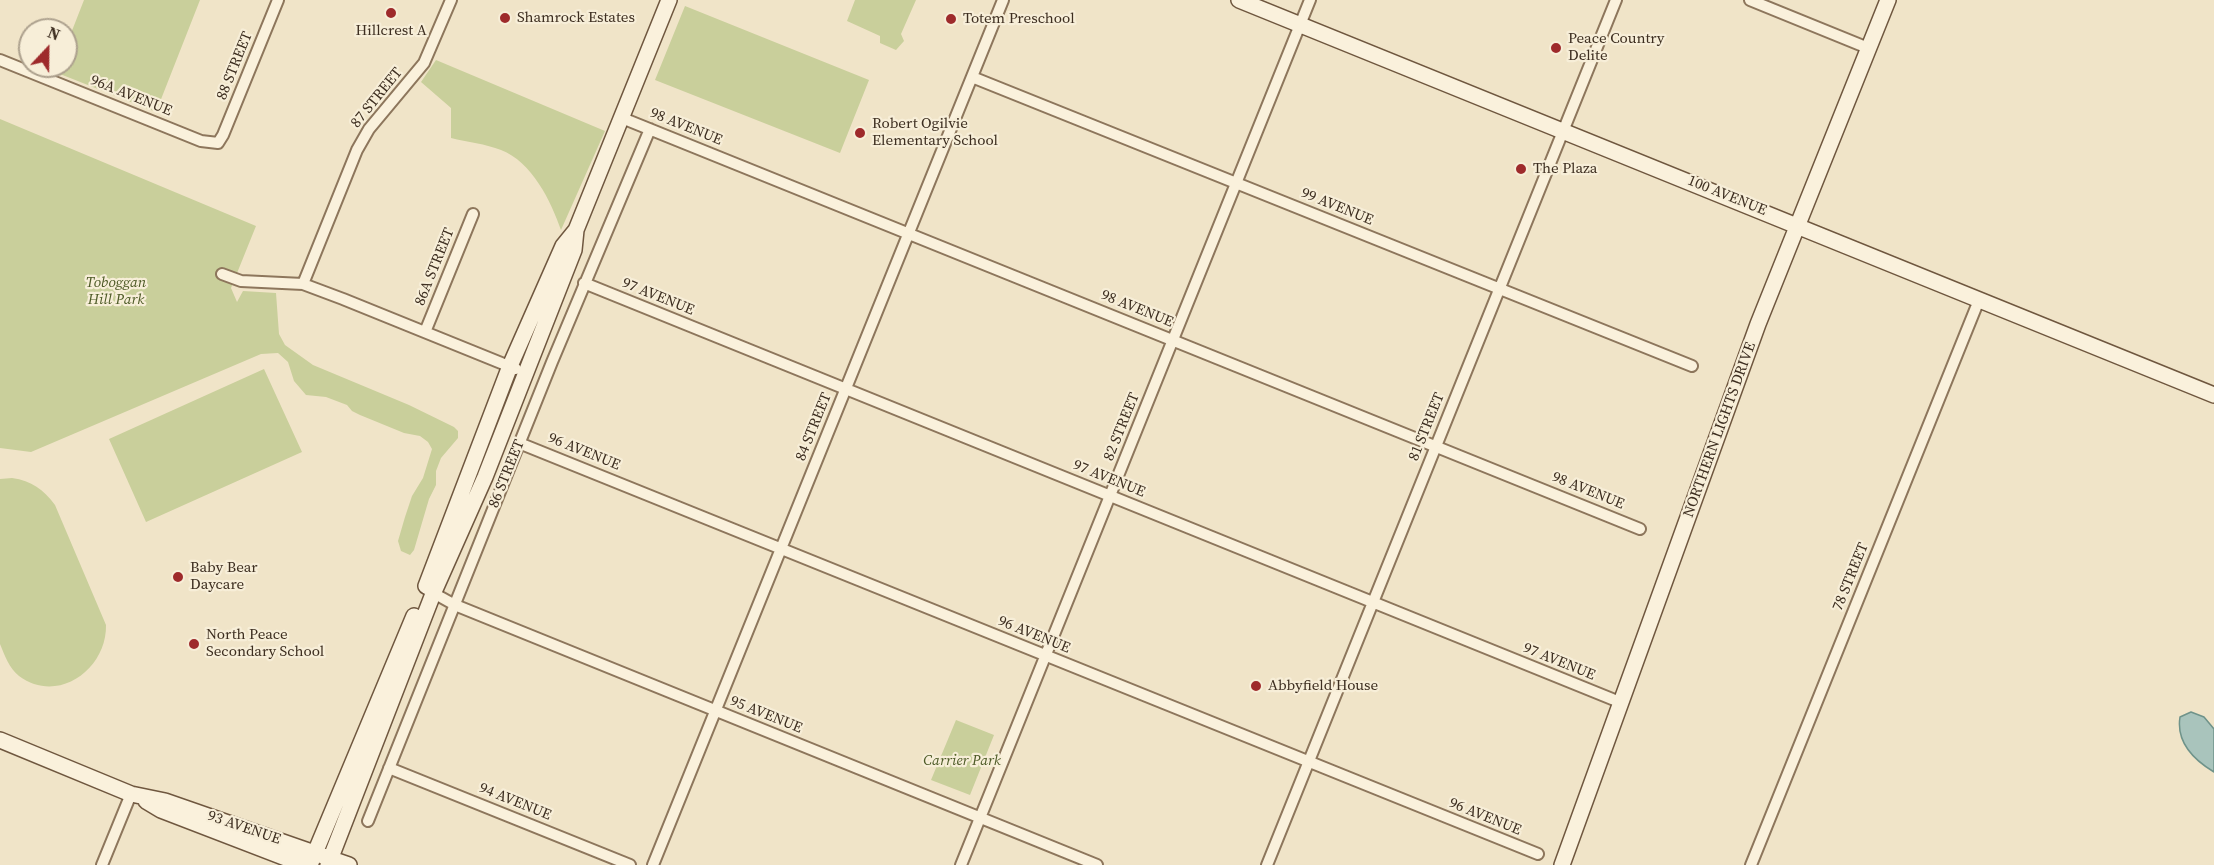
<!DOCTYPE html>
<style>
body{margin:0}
#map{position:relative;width:2214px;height:865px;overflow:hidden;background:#f0e4c8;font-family:"Source Serif 4",serif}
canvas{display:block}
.north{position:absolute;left:18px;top:18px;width:60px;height:60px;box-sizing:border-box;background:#f7eed8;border:2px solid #ada18e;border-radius:50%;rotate:22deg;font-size:16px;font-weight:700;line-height:24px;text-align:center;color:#3d2e20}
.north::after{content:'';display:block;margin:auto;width:21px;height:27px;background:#9e2a2b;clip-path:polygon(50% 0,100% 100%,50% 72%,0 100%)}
</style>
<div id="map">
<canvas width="2214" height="865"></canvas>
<div class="north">N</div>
</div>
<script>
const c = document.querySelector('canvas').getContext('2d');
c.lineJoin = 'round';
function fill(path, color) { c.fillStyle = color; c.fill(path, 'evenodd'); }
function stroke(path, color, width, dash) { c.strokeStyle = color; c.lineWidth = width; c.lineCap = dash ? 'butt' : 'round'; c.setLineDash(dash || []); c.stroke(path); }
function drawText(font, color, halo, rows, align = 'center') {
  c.font = font + ' "Source Serif 4",serif'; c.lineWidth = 4.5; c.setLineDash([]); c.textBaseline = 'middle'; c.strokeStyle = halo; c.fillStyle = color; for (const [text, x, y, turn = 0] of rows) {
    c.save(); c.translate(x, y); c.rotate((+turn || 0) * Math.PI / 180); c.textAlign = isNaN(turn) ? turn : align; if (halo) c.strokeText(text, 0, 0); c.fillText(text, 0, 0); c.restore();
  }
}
fill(new Path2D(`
 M84 0H200L156 112 55 72 58 66H66V46Z
 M855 0H916L901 34 904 41 896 50 880 43V36L847 21Z
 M685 6 869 80 840 153 655 80Z
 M436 60 605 131 561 230C551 201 532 162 501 150 486 144 467 142 451 138V108L421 82Z
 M0 119 256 226 231 288 237 302 243 291 276 293 279 334 285 345 313 365 409 405 454 427 458 431V438L441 458 436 471V485L429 499 414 550 410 555 401 551 398 541 405 517 412 496 423 478 432 449 428 442 420 436 404 433 360 415 352 411 347 405 326 397 306 395 294 381 288 362 278 353 261 354 31 452 0 448Z
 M264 369 302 452 146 522 109 439Z
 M12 478C32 481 43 489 55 505L106 625C107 669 58 705 19 676 9 668 5 656 0 644V479Z
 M956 720 994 735 970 795 931 780Z`), '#c9cf9b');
const water = new Path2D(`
 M2191 712 2204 717 2214 729V772C2194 760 2176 742 2180 717Z`);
fill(water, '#a9c4bc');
stroke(water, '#6f938a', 1.5);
const street = new Path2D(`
 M1750 0 1868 48
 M0 60 201 141 218 143 223 135 278 0
 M972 77 1692 366
 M622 118 1640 529
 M222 274 241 281 303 284 343 299 516 369
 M584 283 1622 703
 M303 284 357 150 369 129 424 63 451 0
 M425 332 473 214
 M519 443 1538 854
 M428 590 455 605 1097 865
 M389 768 630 865
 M368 821 552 362 650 129
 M102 865 131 794
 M653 865 1003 0
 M961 865 1310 0
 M1267 865 1616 0
 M1751 865 1979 300`);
const secondary = new Path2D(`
 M1239 0 2214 395
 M426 586 510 366 563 246 576 230
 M0 740 131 794 165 801 349 865
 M146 801 161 810 304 865
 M310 865 414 616
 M328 865 433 594 485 477 574 250 576 230 669 0
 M1562 865 1758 324 1888 0`);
stroke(street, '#8d765c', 14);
stroke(secondary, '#6f573f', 18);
stroke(street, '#faf1dc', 10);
stroke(secondary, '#faf1dc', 15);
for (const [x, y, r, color] of [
 [391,13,6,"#9e2a2b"],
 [505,18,6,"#9e2a2b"],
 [951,19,6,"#9e2a2b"],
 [1556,48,6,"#9e2a2b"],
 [860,133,6,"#9e2a2b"],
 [1521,169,6,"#9e2a2b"],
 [178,577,6,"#9e2a2b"],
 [194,644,6,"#9e2a2b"],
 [1256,686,6,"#9e2a2b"]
]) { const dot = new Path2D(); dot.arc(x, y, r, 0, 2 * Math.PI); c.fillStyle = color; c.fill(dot); stroke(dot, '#f7eed8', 2); }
drawText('15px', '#3d2e20', '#f7eed8', [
 ["Shamrock Estates",517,18],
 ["Totem Preschool",963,19],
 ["Hillcrest A",391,31,"center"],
 ["Peace Country",1568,39],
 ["Delite",1568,56],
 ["Robert Ogilvie",872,124],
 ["Elementary School",872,141],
 ["The Plaza",1533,169],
 ["Baby Bear",190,568],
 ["Daycare",190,585],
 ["North Peace",206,635],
 ["Secondary School",206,652],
 ["Abbyfield House",1268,686]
], 'left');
drawText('15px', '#3d2e20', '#f7eed8', [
 ["88 STREET",235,66,-68],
 ["96A AVENUE",131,96,22],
 ["87 STREET",377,98,-51],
 ["98 AVENUE",686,127,22],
 ["100 AVENUE",1727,196,22],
 ["99 AVENUE",1337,207,22],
 ["86A STREET",435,267,-68],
 ["97 AVENUE",658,297,22],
 ["98 AVENUE",1137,309,22],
 ["84 STREET",814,427,-68],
 ["82 STREET",1122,427,-68],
 ["81 STREET",1427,427,-68],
 ["NORTHERN LIGHTS DRIVE",1720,430,-70],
 ["96 AVENUE",584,452,22],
 ["86 STREET",507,474,-68],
 ["97 AVENUE",1109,479,22],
 ["98 AVENUE",1588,491,22],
 ["78 STREET",1851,577,-68],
 ["96 AVENUE",1034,635,22],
 ["97 AVENUE",1559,662,22],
 ["95 AVENUE",766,715,22],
 ["94 AVENUE",515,802,22],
 ["96 AVENUE",1485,817,22],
 ["93 AVENUE",244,828,19]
]);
drawText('italic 15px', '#4d5a26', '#f7eed8', [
 ["Toboggan",116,283],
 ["Hill Park",116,300],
 ["Carrier Park",962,761]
]);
</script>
